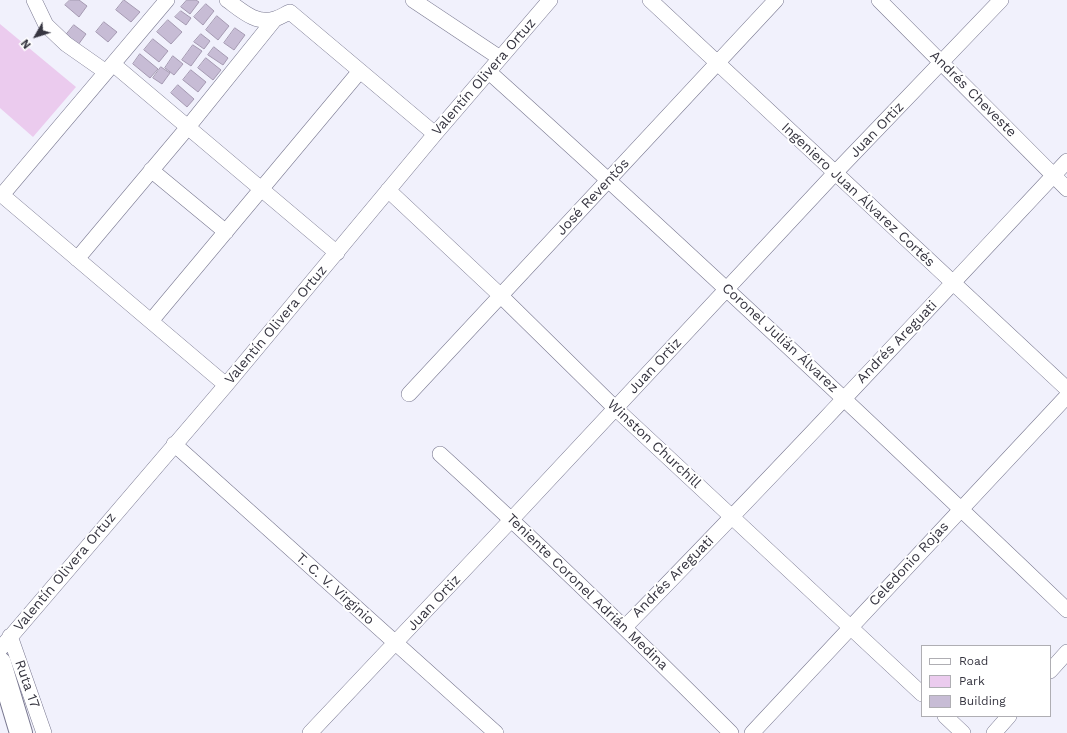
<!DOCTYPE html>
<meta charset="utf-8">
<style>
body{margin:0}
#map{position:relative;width:1067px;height:733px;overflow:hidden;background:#f1f1fc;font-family:"Work Sans",sans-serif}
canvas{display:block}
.legend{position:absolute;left:921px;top:645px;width:130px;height:72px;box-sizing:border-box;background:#fff;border:1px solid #afaeb3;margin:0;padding:5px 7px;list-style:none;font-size:12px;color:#363540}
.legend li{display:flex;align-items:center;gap:8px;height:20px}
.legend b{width:20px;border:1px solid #afaeb3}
.north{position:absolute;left:16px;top:16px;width:40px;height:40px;-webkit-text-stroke:3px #fff;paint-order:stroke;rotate:231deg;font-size:11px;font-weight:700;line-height:16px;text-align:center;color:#363540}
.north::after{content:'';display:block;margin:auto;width:14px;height:18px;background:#363540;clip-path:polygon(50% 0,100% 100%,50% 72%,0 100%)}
</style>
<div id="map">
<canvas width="1067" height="733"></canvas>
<ul class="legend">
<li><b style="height:5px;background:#fff"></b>Road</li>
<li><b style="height:11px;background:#ebcbee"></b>Park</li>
<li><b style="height:11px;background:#c7bcd5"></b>Building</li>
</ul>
<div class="north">N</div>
</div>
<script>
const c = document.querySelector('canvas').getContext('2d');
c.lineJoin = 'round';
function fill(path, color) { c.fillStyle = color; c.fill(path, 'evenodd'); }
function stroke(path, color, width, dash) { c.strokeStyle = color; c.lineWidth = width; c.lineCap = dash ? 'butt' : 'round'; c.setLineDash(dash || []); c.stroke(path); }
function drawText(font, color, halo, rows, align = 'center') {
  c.font = font + ' "Work Sans",sans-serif'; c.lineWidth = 4; c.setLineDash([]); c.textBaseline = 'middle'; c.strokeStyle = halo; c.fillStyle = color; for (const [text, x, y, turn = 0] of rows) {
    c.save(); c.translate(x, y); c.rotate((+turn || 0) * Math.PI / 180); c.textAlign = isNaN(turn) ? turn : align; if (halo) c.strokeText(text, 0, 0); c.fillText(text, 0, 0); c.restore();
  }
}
fill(new Path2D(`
 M0 24 76 87 33 137 0 108Z`), '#ebcbee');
const building = new Path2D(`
 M70 0H79L87 6 79 17 65 5Z
 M124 0 140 12 131 22 116 10Z
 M187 0H196L199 2 190 14 181 7Z
 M206 4 214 11 203 25 194 17Z
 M181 11 191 18 186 25 175 17Z
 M217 16 229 26 218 40 206 30Z
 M168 20 182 32 171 44 157 32Z
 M104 22 117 32 108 42 96 32Z
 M74 25 86 34 78 45 66 35Z
 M235 28 245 35 234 50 224 43Z
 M201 34 210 41 204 49 194 42Z
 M153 39 168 51 159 62 144 50Z
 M193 45 202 51 191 66 182 60Z
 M214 47 228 58 223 65 208 55Z
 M140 54 158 69 150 78 133 64Z
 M173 56 183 64 174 75 165 68Z
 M206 58 221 70 213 80 198 68Z
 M161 67 170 73 162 84 153 78Z
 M191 70 206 82 198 92 183 80Z
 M178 85 194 99 187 107 171 93Z`);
fill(building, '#c7bcd5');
stroke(building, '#a499b1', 1);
const minor = new Path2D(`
 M34 0 46 25 66 44 106 72
 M167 0 2 195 226 385
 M227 0C241 10 256 25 275 19 281 17 285 14 290 12L435 134
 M413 0 500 58
 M650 0 1067 389
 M879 0 1067 189
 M113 64 337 253
 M489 72C685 248 876 428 1067 610
 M151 170 226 232
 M388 190 501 296 615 408 922 694
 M77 259 188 127 275 19
 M151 321 360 71
 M409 394 776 0
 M174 444 496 733
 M440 454C540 545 636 638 731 733
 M625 627C775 474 921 317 1067 161
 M10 636 44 733
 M0 649 226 385 435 134 550 0
 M1050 671 1067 652
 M945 716 963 733
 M310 733 512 519 835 173 1001 0
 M752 733 1067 396
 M994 733 1009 716`);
const highway = new Path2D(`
 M0 663 21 733`);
stroke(minor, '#797890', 16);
stroke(highway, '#797890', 24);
stroke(minor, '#fff', 15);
stroke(highway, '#fff', 22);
drawText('14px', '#363540', '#fff', [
 ["Valentín Olivera Ortuz",484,77,-49],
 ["Andrés Cheveste",973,94,45],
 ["Juan Ortiz",877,130,-46],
 ["Ingeniero Juan Álvarez Cortés",858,195,43],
 ["José Reventós",593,197,-47],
 ["Valentín Olivera Ortuz",276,325,-50],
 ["Coronel Julián Álvarez",780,338,43],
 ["Andrés Areguati",897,342,-46],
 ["Juan Ortiz",655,366,-47],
 ["Winston Churchill",654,444,43],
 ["Celedonio Rojas",909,564,-47],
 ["Valentín Olivera Ortuz",65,572,-50],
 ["Andrés Areguati",673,577,-45],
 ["T. C. V. Virginio",335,589,42],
 ["Teniente Coronel Adrián Medina",587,592,44],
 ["Juan Ortiz",434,603,-47],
 ["Ruta 17",27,684,71]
]);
</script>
